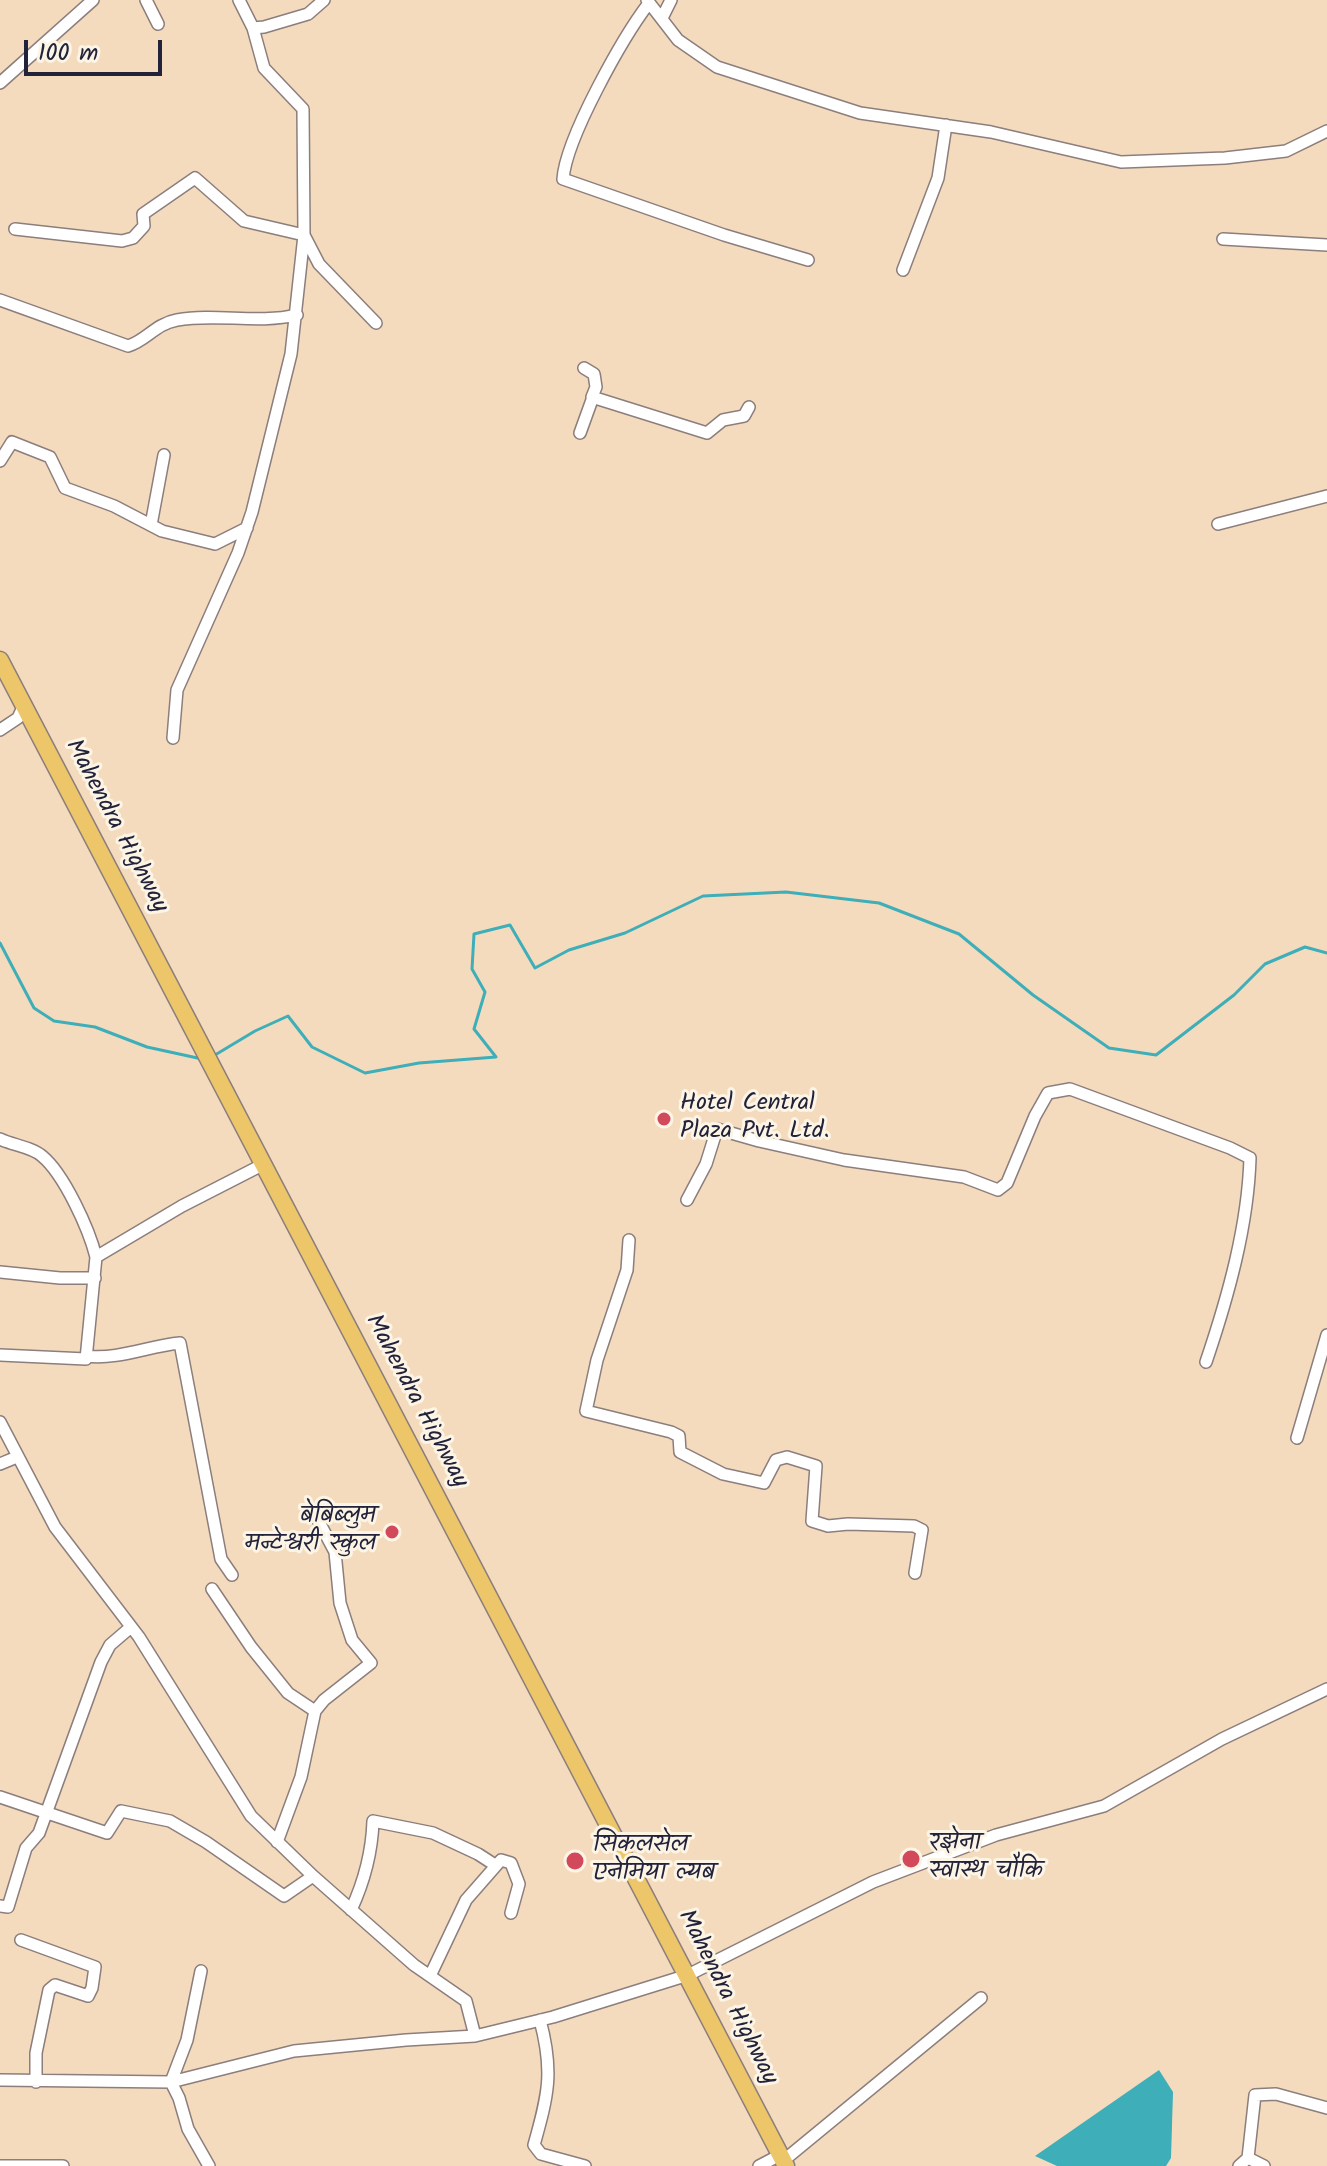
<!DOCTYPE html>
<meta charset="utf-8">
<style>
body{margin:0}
#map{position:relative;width:1327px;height:2166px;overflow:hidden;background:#f5dbbe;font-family:Kalam,sans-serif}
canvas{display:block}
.scale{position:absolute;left:24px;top:40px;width:138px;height:36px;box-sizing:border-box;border:4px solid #22223b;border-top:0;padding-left:10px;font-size:24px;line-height:28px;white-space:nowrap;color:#22223b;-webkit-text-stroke:6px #fcf5e5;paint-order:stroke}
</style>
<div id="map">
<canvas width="1327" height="2166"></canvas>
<div class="scale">100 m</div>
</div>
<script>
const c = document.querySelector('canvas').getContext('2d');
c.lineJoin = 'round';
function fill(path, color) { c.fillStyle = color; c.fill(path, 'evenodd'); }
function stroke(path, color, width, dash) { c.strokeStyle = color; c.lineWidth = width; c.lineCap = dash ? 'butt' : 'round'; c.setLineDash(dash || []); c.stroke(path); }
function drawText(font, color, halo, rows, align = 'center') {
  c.font = font + ' Kalam,"Playpen Sans Deva",sans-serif'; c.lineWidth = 6; c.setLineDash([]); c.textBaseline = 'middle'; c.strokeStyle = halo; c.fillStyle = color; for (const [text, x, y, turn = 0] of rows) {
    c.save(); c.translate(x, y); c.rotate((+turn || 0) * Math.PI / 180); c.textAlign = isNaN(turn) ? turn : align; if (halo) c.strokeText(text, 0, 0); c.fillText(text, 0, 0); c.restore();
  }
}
fill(new Path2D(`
 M1159 2070 1173 2092 1171 2158 1166 2166H1057L1035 2156Z`), '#3eaeb9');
stroke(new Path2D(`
 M0 943 34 1008 54 1021 95 1027 147 1047 202 1059
 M215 1055 255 1031 288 1016 312 1047 365 1073 419 1063 496 1057 474 1029 485 992 472 969 474 934 510 925 535 968 569 950 625 933 703 896 786 892 879 903 959 934 1033 995 1109 1048 1156 1055 1234 995 1265 964 1305 947 1327 953`), '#3eaeb9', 3);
const minor = new Path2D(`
 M146 0 158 24
 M647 0 678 40 717 67 860 113 991 132 1121 162 1225 158 1286 151 1327 131
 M649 3C623 37 566 138 563 179L724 235 808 260
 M662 18 671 0
 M253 28 264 27 308 14 324 0
 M0 83 93 0
 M15 229 122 241 133 238 144 226 143 214 195 178 244 221 304 235
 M304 235 319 264 376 323
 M1223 239 1327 245
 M903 270 938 178 946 125
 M0 300 128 346C146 341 155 324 177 320 216 313 257 324 297 315
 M584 368 594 374 596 387 592 397 707 433 723 420 744 416 749 407
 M580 433 593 397
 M0 461 12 442 50 457 65 488 114 506 162 531 215 544 247 528
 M1218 524 1327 496
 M151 525 164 455
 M0 730 18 718 24 705
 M173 738 177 690 238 553 252 512 291 354 304 235 303 109 264 68 253 28 239 0
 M0 1139C12 1145 32 1147 42 1156 64 1174 89 1229 96 1257
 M687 1200 706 1164 717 1129 759 1141 844 1160 964 1177 998 1190 1007 1183 1035 1116 1048 1093 1070 1089 1230 1148 1250 1158C1248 1226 1228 1297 1206 1362
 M629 1240 627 1270 597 1360 586 1411 671 1432 679 1436 680 1452 723 1474 764 1483 776 1460 787 1457 816 1466 812 1521 828 1526 848 1524 914 1526 922 1530 915 1573
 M0 1272 60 1278H95
 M0 1355 86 1359 96 1257 182 1206 264 1164
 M86 1356C119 1360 148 1346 180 1343L221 1559 232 1575
 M0 1422 55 1527 139 1637 251 1816 313 1876 414 1965 466 2001 475 2036
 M1297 1438 1327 1335
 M0 1464 17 1457
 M212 1589 251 1647 288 1693 315 1711 301 1777 277 1842
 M315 1711 324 1700 371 1663 352 1640 340 1603 335 1552 318 1520
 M0 1797 107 1833 121 1811 170 1821 206 1842 284 1896 313 1876
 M0 1906 8 1907 26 1848 39 1833 101 1662 110 1645 131 1627
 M351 1910C364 1882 372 1851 373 1821L433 1833 478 1854 495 1865
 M21 1940 95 1967 92 1988 88 1996 55 1985 49 1990 36 2053V2082
 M201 1971 187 2040 171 2082 179 2098 188 2129 209 2166
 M430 1976 466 1900 501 1860 511 1863 519 1884 511 1913
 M540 2020C554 2072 548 2095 534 2145L541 2154 585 2166
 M0 2080 171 2082 294 2051 406 2040 475 2036 553 2017 688 1975 873 1882 996 1835 1104 1806 1222 1739 1327 1689
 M1248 2158 1264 2166
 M783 2161 981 1998
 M0 2166H63
 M759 2166 780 2155
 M1239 2166 1248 2158 1255 2095 1276 2094 1327 2108`);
const highway = new Path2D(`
 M0 660 786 2166`);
stroke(minor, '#8c7e7c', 14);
stroke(highway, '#8c7e7c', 19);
stroke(minor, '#fff', 11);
stroke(highway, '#ecc669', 16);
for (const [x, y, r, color] of [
 [664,1119,8,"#d1495b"],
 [392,1532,8,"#d1495b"],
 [911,1859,10,"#d1495b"],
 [575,1861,10,"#d1495b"]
]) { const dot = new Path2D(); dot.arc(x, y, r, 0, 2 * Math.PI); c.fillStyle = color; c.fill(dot); stroke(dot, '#fcf5e5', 3); }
drawText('24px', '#22223b', '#fcf5e5', [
 ["Mahendra Highway",115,827,62],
 ["Mahendra Highway",415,1402,62],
 ["Mahendra Highway",726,1998,63]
]);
drawText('24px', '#22223b', '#fcf5e5', [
 ["Hotel Central",680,1105],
 ["Plaza Pvt. Ltd.",680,1133],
 ["बेबिब्लुम",376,1518,"right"],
 ["मन्टेश्वरी स्कुल",376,1546,"right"],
 ["रझेना",929,1845],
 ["स्वास्थ चौकि",929,1873],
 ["सिकलसेल",593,1847],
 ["एनेमिया ल्यब",593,1875]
], 'left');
</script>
